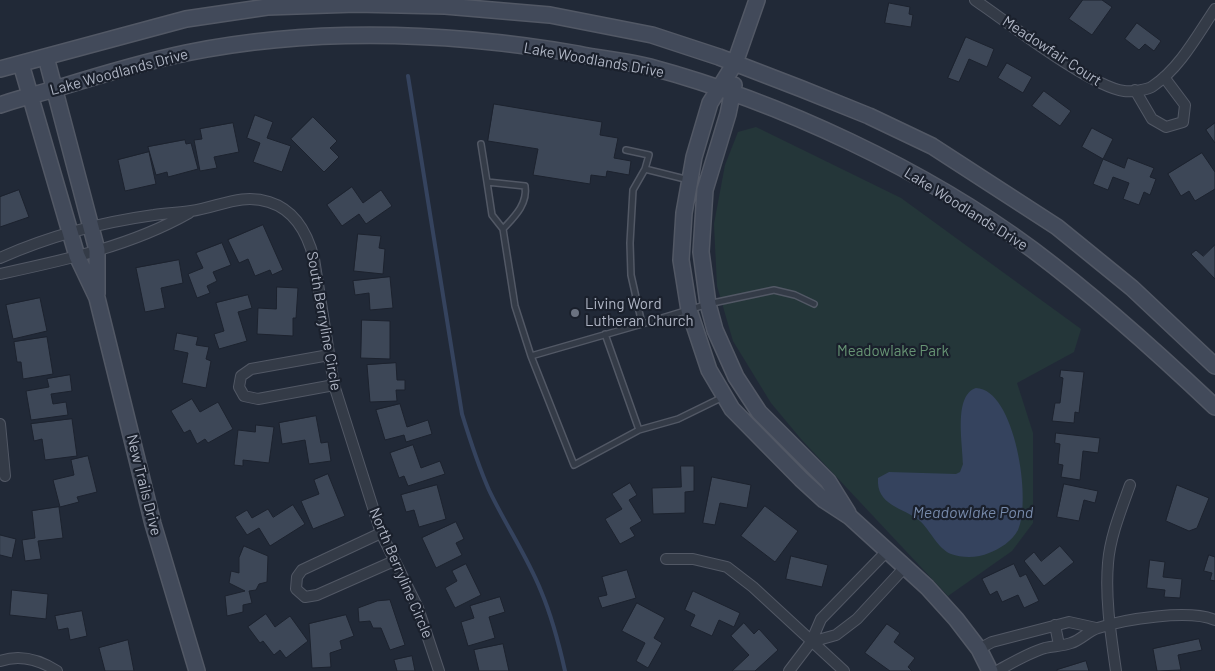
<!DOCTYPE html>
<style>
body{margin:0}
canvas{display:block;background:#212937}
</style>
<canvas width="1215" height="671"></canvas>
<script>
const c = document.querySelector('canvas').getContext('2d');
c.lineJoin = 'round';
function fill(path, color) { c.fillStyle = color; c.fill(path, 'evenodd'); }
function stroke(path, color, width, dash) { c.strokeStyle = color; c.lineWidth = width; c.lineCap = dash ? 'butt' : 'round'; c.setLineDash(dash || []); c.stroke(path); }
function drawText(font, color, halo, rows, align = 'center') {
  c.font = font + ' Barlow,sans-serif'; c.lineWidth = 4.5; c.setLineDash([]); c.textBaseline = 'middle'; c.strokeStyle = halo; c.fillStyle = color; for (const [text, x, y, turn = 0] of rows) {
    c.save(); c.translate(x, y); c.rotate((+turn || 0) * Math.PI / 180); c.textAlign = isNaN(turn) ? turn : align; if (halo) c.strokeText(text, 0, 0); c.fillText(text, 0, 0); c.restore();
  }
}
fill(new Path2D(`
 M756 127 901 198 1081 329 1074 352 1017 383 1033 433V523L1012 551 948 596 801 439 771 403 733 341 717 286 714 224 725 165 738 132Z`), '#243639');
fill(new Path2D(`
 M976 388C1015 389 1032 501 1018 530 1012 541 1000 549 989 553 978 558 962 558 951 554 938 549 930 530 920 521 903 507 876 506 878 478L889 472 956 474 960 472 963 464C963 445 953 395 976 388Z`), '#35435e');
stroke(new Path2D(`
 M408 76 462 414C470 440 478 465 489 490 505 524 527 556 541 591 552 617 559 644 565 671`), '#35435e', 4);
const building = new Path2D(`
 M1083 0H1102L1112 7 1092 35 1069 19Z
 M889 3 910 7 909 14 913 15 911 27 885 23Z
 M1137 23 1161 41 1154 51 1145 44 1139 50 1125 39Z
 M966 37 994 49 987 67 969 59 959 82 948 78Z
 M1007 63 1032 77 1023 93 998 78Z
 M1044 91 1071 111 1060 126 1032 106Z
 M494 104 602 122 600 135 618 138 614 158 631 161 629 175 607 171 606 177 591 175 590 184 533 175 538 149 488 141Z
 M255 115 273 122 267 138 291 146 282 172 253 162 260 143 247 138Z
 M313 117 337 141 330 148 339 157 324 172 291 139Z
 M233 123 239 152 214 157 217 168 200 171 194 140 202 139 200 129Z
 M1215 123V143L1206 130Z
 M1092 128 1113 139 1103 159 1082 147Z
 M185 140 186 144 191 143 198 169 168 177 167 172 156 175 148 147Z
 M149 152 156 184 125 191 118 160Z
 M1202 153 1215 172V189L1195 201 1189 191 1181 196 1168 174Z
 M1128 158 1154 168 1150 177 1156 179 1150 195 1144 192 1139 205 1123 199 1129 183 1113 177 1108 190 1093 184 1103 159 1124 168Z
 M352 187 363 203 381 190 392 206 366 224 359 214 342 226 327 205Z
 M19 190 29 217 0 227V197Z
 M263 225 283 270 272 275 270 270 255 276 248 259 239 263 228 240Z
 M358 234 381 236 379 248 385 249 383 274 354 271Z
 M222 243 231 265 213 272 217 281 207 286 210 293 197 298 188 274 203 268 196 253Z
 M1215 245V279L1191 254 1196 250 1203 256Z
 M179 260 183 283 161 288 165 308 145 312 136 268Z
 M390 277 393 308 370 310 369 293 355 295 353 281Z
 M277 287 298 288 296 318H293V336L257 334 258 308 276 309Z
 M248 295 252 308 238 312 247 341 219 349 214 334 224 331 216 303Z
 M40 298 47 331 13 339 6 305Z
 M362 320 390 321V359L361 358Z
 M177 333 198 337 196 345 209 347 206 359 211 361 206 388 182 383 188 353 174 350Z
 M47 337 53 374 23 379 21 362H17L14 342Z
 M396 363 397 380H405V390H396L397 401 370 402 367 365Z
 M1061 370 1084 372 1079 413 1075 412 1074 423 1052 421 1055 403H1060L1063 378 1060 377Z
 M70 375 72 391 51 394 53 404 66 402 68 415 31 420 26 391 49 387 47 379Z
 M192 399 200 412 218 402 233 429 208 443 205 439 197 444 190 430 184 433 171 411Z
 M400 404 407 427 428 420 432 434 406 442 404 435 385 440 376 410Z
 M316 416 321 443 328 442 331 461 309 464 305 440 282 444 279 423Z
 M72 419 77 456 45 460 42 439 34 441 31 424Z
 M256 425 274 427 269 463 243 460V466L234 465 238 430 255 432Z
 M1056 433 1100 438 1098 453 1083 451 1080 480 1061 477 1063 465 1058 464 1060 444 1055 443Z
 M413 445 421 468 440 461 445 474 408 486 404 476 399 478 390 453Z
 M88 456 97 492 77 497 79 502 60 507 53 480 74 475 71 460Z
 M681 466H694V491L685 492V513L653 514 652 488 681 487Z
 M328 474 345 516 313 529 301 501 319 494 314 480Z
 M712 477 751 485 747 508 720 503 715 525 703 523Z
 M630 483 637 495 629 500 642 521 630 528 635 536 620 544 605 519 622 509 612 494Z
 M1064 484 1098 491 1095 503 1084 500 1079 521 1057 517Z
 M437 485 446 519 419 527 414 510 406 512 401 495Z
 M1177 485 1209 498 1197 528 1189 531 1166 521Z
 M293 505 305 524 270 546 259 528 247 535 235 517 247 510 252 518 268 509 273 517Z
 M765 506 798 531 775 562 741 536Z
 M59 507 63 538 38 541 41 559 25 561 22 540 35 538 32 511Z
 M456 522 464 539 456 543 462 555 436 568 422 538Z
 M0 535 16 539 12 558 0 555Z
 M244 546 268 556 267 582 259 584 256 590 249 591 252 603 243 605V612L227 616 225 596 245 591 229 583 231 571 239 573V558Z
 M1060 546 1074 562 1044 586 1024 561 1034 552 1041 561Z
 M1209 555 1215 557V581L1210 580 1212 573 1204 571Z
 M791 556 828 565 822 587 786 579Z
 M1150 560 1165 562 1163 577 1182 579 1180 598 1164 597 1165 590 1147 588Z
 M466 564 481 595 455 608 445 588 457 581 452 571Z
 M1014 564 1020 577 1026 574 1039 601 1024 608 1018 595 1002 602 997 591 990 595 982 579Z
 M627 570 636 598 602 608 598 597 607 595 602 577Z
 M12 590 48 594 46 619 10 615Z
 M693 591 740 613 734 627 719 620 712 636 690 626 695 615 685 610Z
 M500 597 505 612 489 617 495 638 468 646 461 622 474 618 470 606Z
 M390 600 405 645 390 650 381 628H373L370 621 359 622 358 608 377 601Z
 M637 603 665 618 654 638 662 643 648 668 636 661 645 643 622 631Z
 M82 611 87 636 70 640 68 628 58 630 55 616Z
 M266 614 275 627 290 616 308 641 286 658 280 650 274 655 263 641 260 643 248 627Z
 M346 615 354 636 340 641 342 649 330 653 331 667 312 668 309 624Z
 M744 623 754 634 759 629 778 650 755 671H732L749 655 731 636Z
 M887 624 900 633 894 642 915 658 908 667 912 671H890L865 653Z
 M1199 639 1202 650 1178 655 1181 670 1157 671 1153 649Z
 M128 640 134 671H105L99 648Z
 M503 644 509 671H479L474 650Z
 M412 656 415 671H397L394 660Z
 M1086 661 1089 671H1057V670Z`);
fill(building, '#3d4757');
stroke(building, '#1c222e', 1);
const lane = new Path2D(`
 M481 144 487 182
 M626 150 649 155 645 169
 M689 180 645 169 633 190 630 243 631 275 642 324 708 304 774 290 795 295 814 304
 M503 229 492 215 487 182 525 186C528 204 514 217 503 229L515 306 531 356
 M642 324 531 356 574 465 639 430 678 419 723 397
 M605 334 639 430`);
const street = new Path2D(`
 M975 0C1006 21 1091 87 1124 91 1131 92 1148 90 1153 86 1180 68 1198 34 1215 9
 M1135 90 1152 119 1166 127 1183 122 1185 105 1164 77
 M0 258C47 237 103 222 154 215 166 213 179 213 191 211 219 207 241 193 269 202 295 210 308 235 314 259L334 385 381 533 418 608 439 671
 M0 274C65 260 131 246 189 213
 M329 355 251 369 241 376 239 387 244 396 258 399 334 385
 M0 424 5 476
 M381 533 302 570 297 577 296 589 305 597 317 595 394 561
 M666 559H693L727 567 753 587 844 671
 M1055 625 1059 645
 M811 642 836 635 857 619 905 567
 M979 649 992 642 1069 622 1096 628
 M0 661C20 654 40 660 57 671
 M789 671 811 642 821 619 887 551
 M997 671C1012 663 1028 653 1045 648 1054 646 1063 646 1071 643 1081 640 1088 631 1098 628 1125 619 1189 609 1215 620
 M1116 671C1111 636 1105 599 1108 563 1110 537 1121 510 1130 485`);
const secondary = new Path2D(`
 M757 0 735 63 710 103 694 157 684 213 681 260 689 310 709 370 732 409 801 479 824 500 850 517 927 587 956 619 979 649 990 671
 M46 57 97 250V294
 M21 64 77 256 97 298 153 524 197 671
 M0 69 186 19 267 7 356 4 445 6 550 15 652 35 719 57 802 89 869 116 932 146 1057 227 1132 288 1215 366
 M734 85 728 114 705 190 701 252 708 304 715 330 736 377 759 412 828 481 848 513
 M0 105C19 98 39 94 58 88 100 75 143 62 186 53 314 27 450 32 578 54 601 59 626 61 650 67 780 102 925 170 1033 250 1097 298 1157 352 1215 407`);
stroke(lane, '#525865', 8);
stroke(street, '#525865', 12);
stroke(secondary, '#525865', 18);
stroke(lane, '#343b47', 5);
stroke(street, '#343b47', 10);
stroke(secondary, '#424a5a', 15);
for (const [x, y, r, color] of [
 [575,313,5,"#6b7280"]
]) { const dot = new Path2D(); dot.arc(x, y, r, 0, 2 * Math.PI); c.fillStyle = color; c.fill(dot); stroke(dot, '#1a202c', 2); }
drawText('15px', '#afb5c4', '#1a202c', [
 ["Meadowfair Court",1052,51,33],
 ["Lake Woodlands Drive",594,60,10],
 ["Lake Woodlands Drive",119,72,-15],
 ["Lake Woodlands Drive",966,209,32],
 ["South Berryline Circle",324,321,80],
 ["New Trails Drive",144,485,76],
 ["North Berryline Circle",401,573,67]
]);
drawText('15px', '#afb5c4', '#1a202c', [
 ["Living Word",585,304],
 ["Lutheran Church",585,321]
], 'left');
drawText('15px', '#679474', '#1a202c', [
 ["Meadowlake Park",893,351]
]);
drawText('italic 16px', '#778aab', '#1a202c', [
 ["Meadowlake Pond",973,513]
]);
</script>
